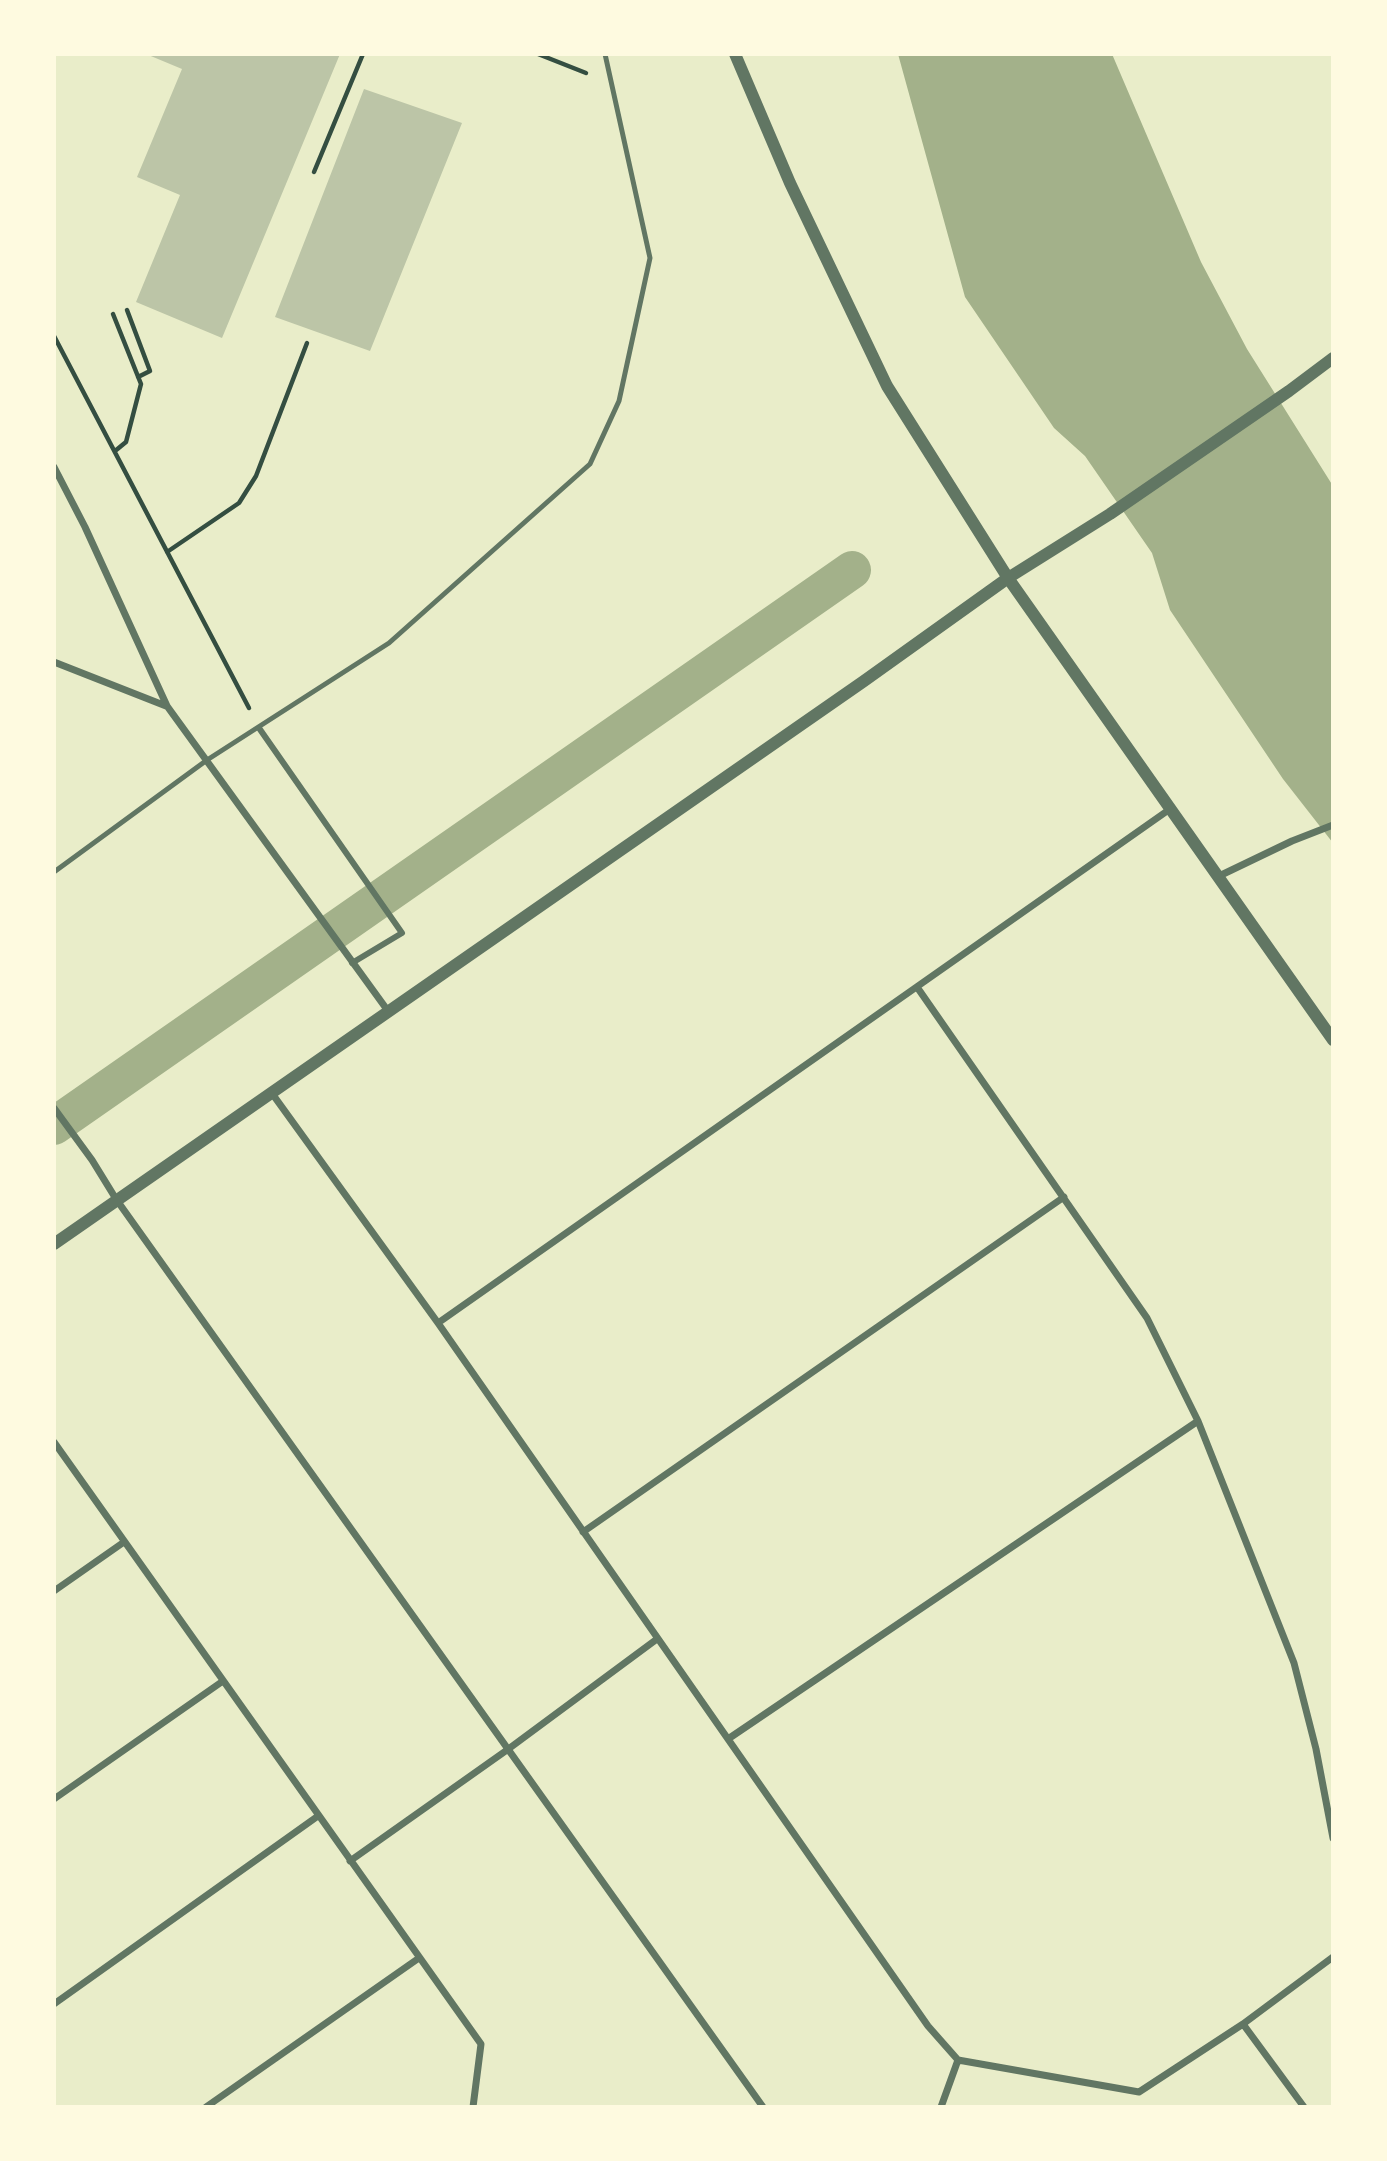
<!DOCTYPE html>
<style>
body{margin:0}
#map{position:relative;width:1387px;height:2161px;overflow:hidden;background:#e9edc9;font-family:Rubik,sans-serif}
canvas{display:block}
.frame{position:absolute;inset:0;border:56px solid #fefae0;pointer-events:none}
</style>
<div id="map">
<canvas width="1387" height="2161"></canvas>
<div class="frame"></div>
</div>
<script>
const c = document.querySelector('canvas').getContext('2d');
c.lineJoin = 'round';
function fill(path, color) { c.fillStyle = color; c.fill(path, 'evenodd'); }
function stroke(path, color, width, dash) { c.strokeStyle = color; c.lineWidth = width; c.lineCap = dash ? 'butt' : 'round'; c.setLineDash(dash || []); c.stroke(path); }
fill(new Path2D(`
 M898 54H1112L1201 262 1247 349 1333 486V843L1283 779 1170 610 1152 553 1085 456 1054 428 965 297Z`), '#a3b18a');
stroke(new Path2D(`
 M54 1126 852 570`), '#a3b18a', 38);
fill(new Path2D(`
 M146 54H340L222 338 136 302 180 195 137 177 182 69Z
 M364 89 462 123 370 351 275 317Z`), '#bcc5a7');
stroke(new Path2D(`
 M538 54 586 73
 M314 172 363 54
 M127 310 150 371 138 377
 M113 314 141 384 126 442 115 451
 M54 336 249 708
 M167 552 239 503 256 476 307 343`), '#344e41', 4.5);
stroke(new Path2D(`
 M54 872 207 760 389 643 590 464 619 401 650 258 605 54`), '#617663', 5);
stroke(new Path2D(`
 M259 728 402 933 352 963`), '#617663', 6);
stroke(new Path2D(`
 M54 467 85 527 167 706 388 1011
 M54 662 166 706
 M1217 877 1292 841 1333 825
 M917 987 1147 1318 1198 1421 1294 1663 1316 1749 1333 1838
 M271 1092 438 1323 928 2026 958 2060 1139 2092 1243 2024 1333 1957
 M54 1108 92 1160 116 1199 763 2107
 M438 1323 1170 809
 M54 1442 481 2044 473 2107
 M583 1532 1064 1197
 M54 1591 124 1542
 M728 1739 1198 1421
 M54 1799 223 1681
 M350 1861 507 1750 657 1639
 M54 2004 318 1816
 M1243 2024 1304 2107
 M206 2107 419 1958
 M941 2107 958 2060`), '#617663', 7);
stroke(new Path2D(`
 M735 54 790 183 887 386 1008 578 1333 1040
 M54 1244 864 681 1008 578 1110 514 1289 391 1333 358`), '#617663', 12);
</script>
